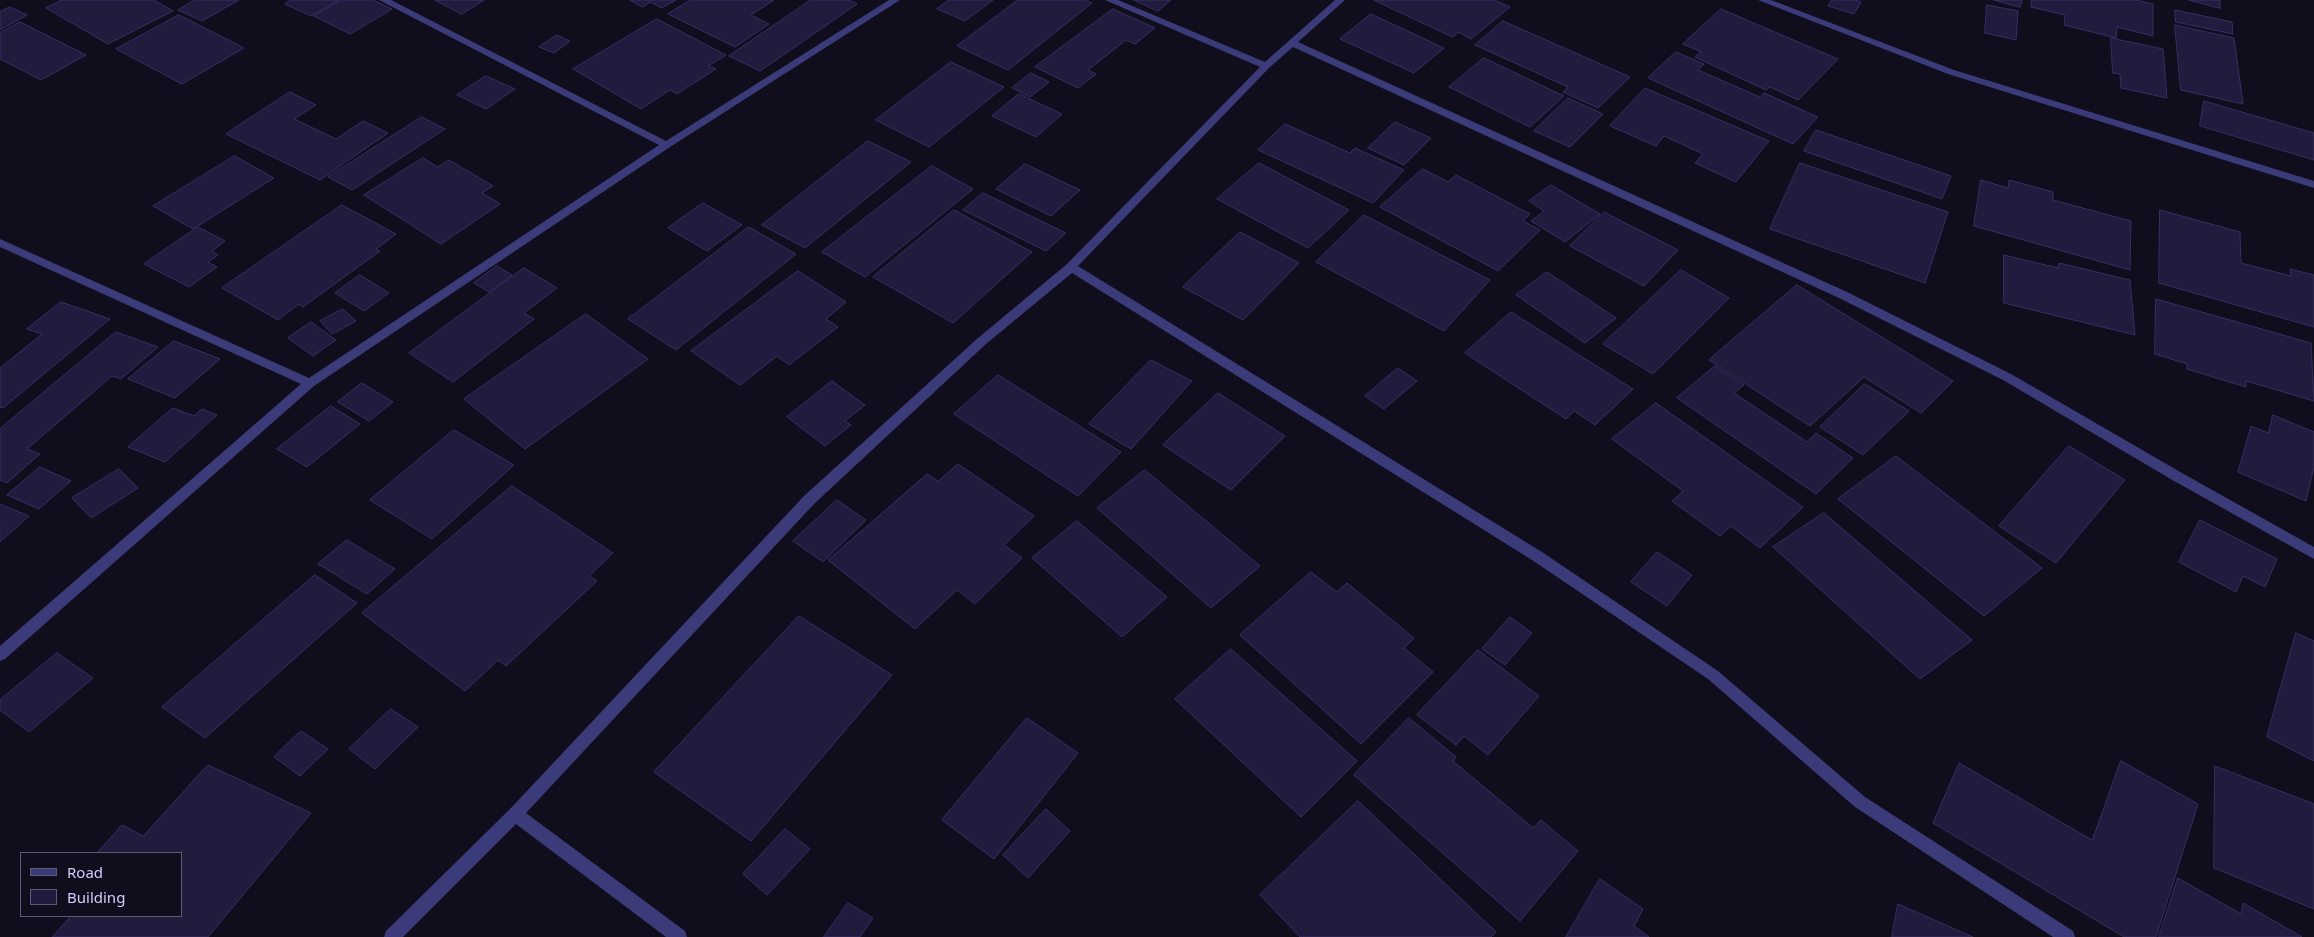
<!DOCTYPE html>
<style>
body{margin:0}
#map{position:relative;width:2314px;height:937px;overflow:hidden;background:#100d1d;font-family:"Noto Sans",sans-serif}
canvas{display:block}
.legend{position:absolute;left:20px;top:852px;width:162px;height:65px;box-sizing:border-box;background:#100d1d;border:1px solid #5d5a76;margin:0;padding:6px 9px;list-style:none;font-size:15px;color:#d1cdfc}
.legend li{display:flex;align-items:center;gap:10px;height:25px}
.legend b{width:25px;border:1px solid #5d5a76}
</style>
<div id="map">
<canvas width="2314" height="937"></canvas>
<ul class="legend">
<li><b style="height:6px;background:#3c3b79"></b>Road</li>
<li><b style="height:14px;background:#211b3d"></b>Building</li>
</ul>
</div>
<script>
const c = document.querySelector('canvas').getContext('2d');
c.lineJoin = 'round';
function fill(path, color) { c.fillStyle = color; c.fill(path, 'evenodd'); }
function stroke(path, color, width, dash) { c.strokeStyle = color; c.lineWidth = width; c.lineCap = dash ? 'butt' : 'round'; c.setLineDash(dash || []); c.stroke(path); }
const building = new Path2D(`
 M62 0H154L173 11 108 44 46 8Z
 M195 0H239L202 21 178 10Z
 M291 0H339L311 16 285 4Z
 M342 0H373L392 9 350 34 314 16Z
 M435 0H484L462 14Z
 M630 0H676L662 8 650 2 643 7Z
 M691 0H774L751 15 769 24 735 47 668 14Z
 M811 0H849L857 4 760 71 729 56Z
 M949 0H993L965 21 937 9Z
 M1018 0H1085L1092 3 1008 70 957 46Z
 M1134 0H1171L1158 11Z
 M1374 0H1494L1510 7 1471 39 1458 32 1453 37Z
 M1832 0H1855L1861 2 1854 14 1828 6Z
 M1994 0H2022L2020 7Z
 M2032 0H2136L2153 4V36L2117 27 2116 38 2064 25 2065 15 2031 7Z
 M2189 0H2220V8Z
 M1987 5 2018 11 2016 40 1985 33Z
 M10 7 27 15 0 30V12Z
 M1113 9 1155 28 1135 44 1126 40 1088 70 1096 74 1078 88 1035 67Z
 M1721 9 1838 59 1798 100 1770 87 1766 90 1695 57 1701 52 1683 44Z
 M2175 10 2232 22 2233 34 2176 22Z
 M1371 14 1444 48 1414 73 1340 39Z
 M179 15 244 48 182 84 116 49Z
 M657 19 726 55 708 66 716 69 677 94 670 90 641 109 573 69Z
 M1503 21 1630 77 1598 108 1563 92 1568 87 1475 45Z
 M20 22 86 55 41 80 0 59V33Z
 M2175 25 2234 38 2243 104 2181 90Z
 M557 35 570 41 554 53 539 47Z
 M2111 38 2163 49 2167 98 2121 88 2120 74 2113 73Z
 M1676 52 1704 64 1698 70 1760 97 1764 93 1818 117 1793 144 1648 78Z
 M1484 58 1564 96 1530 127 1449 87Z
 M951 62 1004 87 929 147 876 120Z
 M1031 73 1049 82 1030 97 1012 88Z
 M486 76 515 89 486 109 457 95Z
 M1645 88 1769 141 1736 182 1695 163 1703 154 1664 136 1656 146 1610 126Z
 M290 92 316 105 294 119 336 139 363 121 388 133 320 180 226 134Z
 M1019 94 1062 114 1036 137 992 116Z
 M1568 98 1603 114 1570 147 1534 131Z
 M2204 101 2314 133V160L2200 126Z
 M422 117 445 129 352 190 328 177Z
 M1395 122 1431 138 1404 165 1368 148Z
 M1285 124 1350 153 1355 148 1404 170 1373 203 1258 150Z
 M1816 130 1951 176 1942 199 1804 151Z
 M868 141 911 162 805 248 762 225Z
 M235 156 274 178 193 229 153 206Z
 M423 158 438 167 449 160 493 186 482 193 500 204 441 244 364 195Z
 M1259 163 1349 210 1308 248 1217 199Z
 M1800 163 1948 212 1925 283 1770 229Z
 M1025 164 1080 190 1051 216 996 189Z
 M932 166 973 189 865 277 822 252Z
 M1423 169 1448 182 1456 175 1530 214 1523 221 1540 230 1498 271 1380 207Z
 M1981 180 2008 188 2009 180 2053 192V200L2131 221 2130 270 1974 226Z
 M1551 185 1600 214 1565 242 1531 221 1544 211 1529 201Z
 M983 193 1066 233 1046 251 963 210Z
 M703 203 742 225 707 251 668 228Z
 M342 205 396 234 376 249 380 251 303 307 299 304 278 320 222 288Z
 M954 210 1032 252 953 323 873 277Z
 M2160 210 2240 232 2241 263 2291 276 2290 269 2314 275V327L2159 283Z
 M1604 212 1678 250 1644 286 1570 246Z
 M1364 215 1490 280 1444 331 1316 262Z
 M198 227 225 241 212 251 218 255 208 262 217 267 189 287 144 264Z
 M749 227 796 254 676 350 628 319Z
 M1240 232 1299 263 1243 320 1183 287Z
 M2004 255 2058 268 2059 263 2130 280 2135 335 2004 303Z
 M497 266 512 275 489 292 474 283Z
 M524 268 557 288 524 313 534 319 453 382 409 353Z
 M1681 270 1729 298 1653 374 1603 344Z
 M798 271 846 302 826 319 838 327 789 365 777 356 740 385 691 351Z
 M1547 272 1616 318 1585 343 1516 295Z
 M360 275 389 293 364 311 335 293Z
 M1797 285 1953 381 1921 413 1864 377 1810 426 1709 360Z
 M2156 299 2311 343 2314 401 2246 381V387L2187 369V364L2155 354Z
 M61 302 110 319 3 408 0 407V368L42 334 27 329Z
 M343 309 356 321 332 334 320 321Z
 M1511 312 1633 389 1595 425 1574 411 1566 419 1465 353Z
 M586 314 648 359 525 449 464 399Z
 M311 322 336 340 313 356 288 338Z
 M116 332 158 347 121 379 112 376 27 449 40 454 7 483 0 480V429Z
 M174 341 220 359 175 398 128 379Z
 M1151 360 1192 381 1131 449 1089 424Z
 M1715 366 1744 385 1734 393 1807 442 1816 433 1853 458 1816 494 1677 398Z
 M1398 368 1417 381 1384 409 1365 396Z
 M998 375 1121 452 1078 496 954 414Z
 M832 381 865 405 845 421 851 425 825 446 787 417Z
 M362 383 393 402 369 421 338 402Z
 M1865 384 1909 411 1863 455 1820 427Z
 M1218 393 1285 436 1231 490 1163 445Z
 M1656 403 1803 507 1760 548 1731 526 1720 536 1672 501 1683 491 1612 439Z
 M331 406 360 424 307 467 277 449Z
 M173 408 194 416 202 409 217 415 165 462 128 447Z
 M2273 415 2314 432V466L2306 501 2238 472 2251 426 2268 433Z
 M454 430 514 465 432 539 370 500Z
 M2069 446 2125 480 2056 563 1999 526Z
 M1896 456 2042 568 1984 616 1838 499Z
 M958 464 1034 516 1004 545 1022 558 975 604 957 590 915 629 828 560 927 474 938 481Z
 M40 467 71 481 39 509 7 495Z
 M119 469 138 488 91 518 72 498Z
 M1145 470 1260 566 1211 608 1097 508Z
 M512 486 613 553 589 576 597 581 506 666 498 660 465 691 362 613Z
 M837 500 866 520 823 562 793 541Z
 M0 504 29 516 0 542Z
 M1824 513 1972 640 1920 679 1773 547Z
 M2200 520 2277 559 2265 587 2243 576 2236 592 2179 562Z
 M1077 521 1167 597 1122 637 1032 558Z
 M347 540 395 569 367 594 318 564Z
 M1657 552 1692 575 1667 606 1631 582Z
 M1311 572 1337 592 1347 583 1414 638 1404 648 1433 672 1361 744 1240 635Z
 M315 575 357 603 205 738 162 707Z
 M799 616 892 675 751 841 654 772Z
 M1510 617 1532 633 1505 665 1482 649Z
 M2296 633 2314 641V761L2267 737Z
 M1231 649 1357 761 1301 817 1175 699Z
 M1478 650 1539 696 1488 755 1464 736 1456 745 1417 715Z
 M57 653 93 678 29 732 0 710V700Z
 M391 709 418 727 375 769 349 749Z
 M1027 718 1078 753 994 859 942 820Z
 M1409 718 1456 757 1453 761 1533 828 1541 820 1578 851 1520 921 1354 775Z
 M301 731 328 749 300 776 274 757Z
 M2121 761 2198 804 2156 937H2124L1933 823 1959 763 2092 840Z
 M208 765 311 813 208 937H52L71 916H181V853H97L122 825 143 836Z
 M2215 766 2314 804V909L2214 868Z
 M1358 801 1496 932 1491 937H1300L1260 895Z
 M1046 809 1070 831 1028 878 1003 855Z
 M785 829 810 849 767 895 743 874Z
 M2178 878 2241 914 2243 903 2302 937H2159Z
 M1600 879 1643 909 1634 926 1649 937H1566Z
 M848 903 873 918 860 937H824Z
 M1898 904 1973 937H1892Z`);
fill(building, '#211b3d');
stroke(building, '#382e67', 1);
fill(new Path2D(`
 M379 0H391L666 141 889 0H900L670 147 314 386 5 659 0 661V646L301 384 0 247V239L309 378 659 145Z
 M1105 0H1118L1265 62 1335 0H1345L1298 42 1847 292 2011 374 2182 473 2314 547V559L2174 481 2003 380 1839 298 1293 47 1269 68 1078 266 1542 552 1718 671 1865 797 2073 931 2075 937H2053L1855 807 1708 679 1532 560 1072 273 986 344 814 504 526 813 685 931 687 937H666L516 824 403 937H384L386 931 510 809 804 496 978 338 1067 264 1260 67Z
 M1758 0H1771L1954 70 2314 181V188L1948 74Z`), '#3c3b79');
</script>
